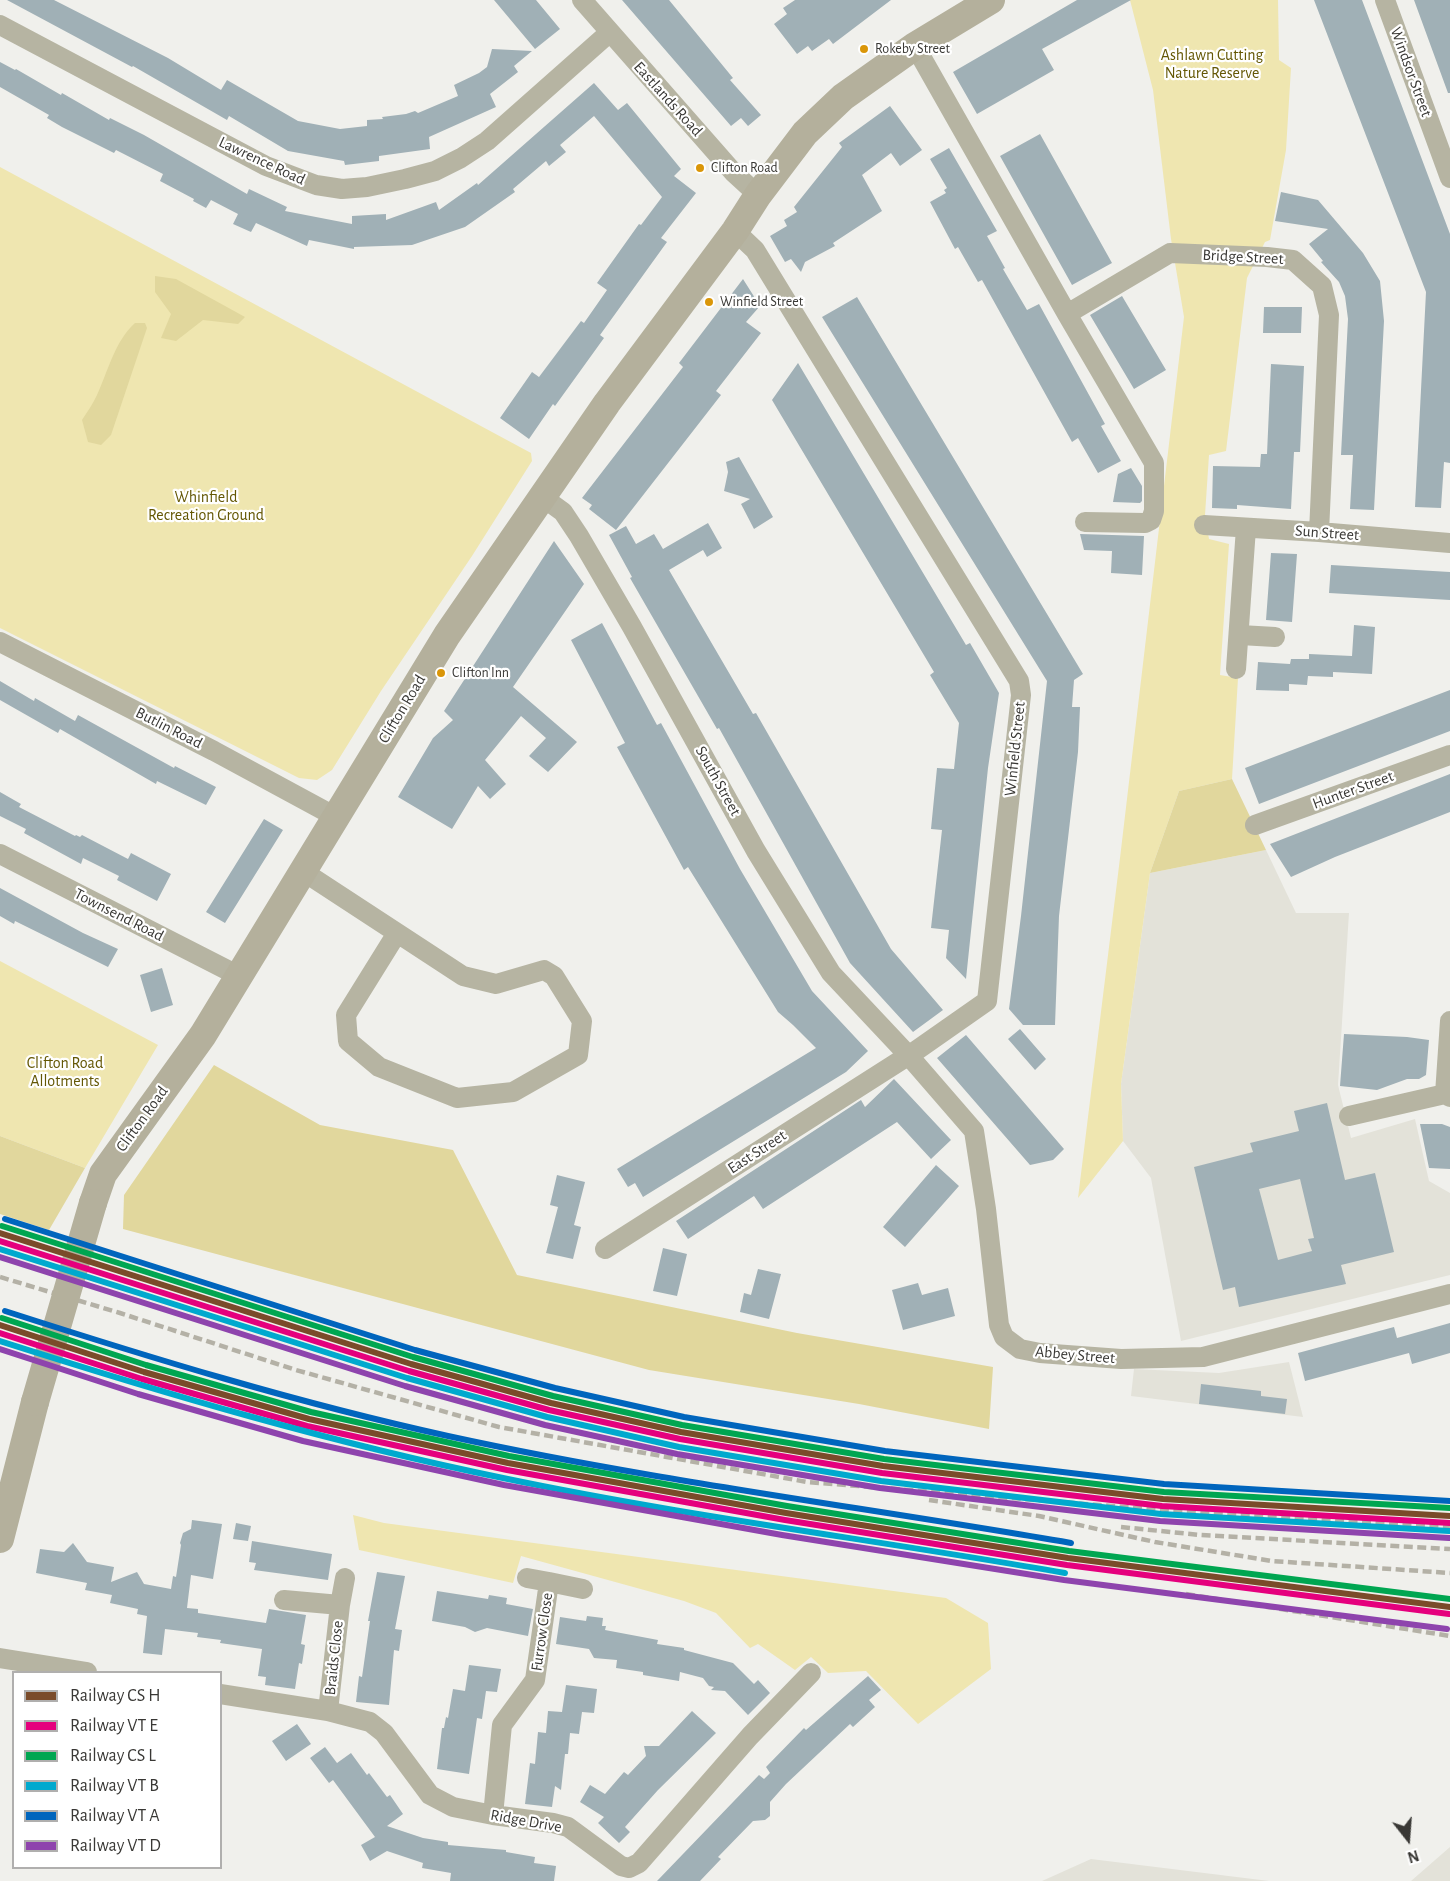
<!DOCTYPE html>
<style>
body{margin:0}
#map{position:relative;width:1450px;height:1881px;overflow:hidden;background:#f0f0ec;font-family:"Alegreya Sans",sans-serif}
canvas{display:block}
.legend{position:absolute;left:12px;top:1671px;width:210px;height:198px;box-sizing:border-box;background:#fff;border:2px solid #b0afae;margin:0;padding:8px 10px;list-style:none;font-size:18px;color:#393835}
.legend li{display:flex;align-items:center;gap:12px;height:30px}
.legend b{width:30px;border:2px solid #b0afae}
.north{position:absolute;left:1378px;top:1809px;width:60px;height:60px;-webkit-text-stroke:4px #fff;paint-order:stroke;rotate:163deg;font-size:16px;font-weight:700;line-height:24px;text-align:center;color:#393835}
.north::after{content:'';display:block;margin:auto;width:21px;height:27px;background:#393835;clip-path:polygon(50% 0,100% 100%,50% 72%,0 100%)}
</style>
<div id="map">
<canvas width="1450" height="1881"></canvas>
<ul class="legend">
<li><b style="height:8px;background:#7a4b2a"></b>Railway CS H</li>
<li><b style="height:8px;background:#e5007d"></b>Railway VT E</li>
<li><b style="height:8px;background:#00a651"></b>Railway CS L</li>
<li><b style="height:8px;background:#00a9ce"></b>Railway VT B</li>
<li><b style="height:8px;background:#0065bd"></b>Railway VT A</li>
<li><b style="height:8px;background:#8e44ad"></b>Railway VT D</li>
</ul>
<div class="north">N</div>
</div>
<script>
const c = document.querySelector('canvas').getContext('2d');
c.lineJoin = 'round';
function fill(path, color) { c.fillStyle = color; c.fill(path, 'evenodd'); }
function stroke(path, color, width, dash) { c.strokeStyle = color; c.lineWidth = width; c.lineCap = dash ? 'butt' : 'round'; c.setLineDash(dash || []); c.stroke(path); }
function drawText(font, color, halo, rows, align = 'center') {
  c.font = font + ' "Alegreya Sans",sans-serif'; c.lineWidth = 4.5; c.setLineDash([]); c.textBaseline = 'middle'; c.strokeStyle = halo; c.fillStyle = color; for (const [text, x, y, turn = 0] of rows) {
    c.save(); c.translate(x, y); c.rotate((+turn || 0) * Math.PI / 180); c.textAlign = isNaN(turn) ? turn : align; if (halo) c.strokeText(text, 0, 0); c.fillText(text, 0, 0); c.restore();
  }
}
fill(new Path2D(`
 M1266 850 1296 913H1349L1338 1085 1351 1138 1415 1119 1429 1181 1450 1193V1275L1181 1341 1151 1178 1123 1141 1121 1084 1150 873Z
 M1289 1362 1303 1417 1131 1396 1134 1369 1219 1373Z
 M1450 1847V1881H1411Z
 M1091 1859 1269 1881H1042Z`), '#e3e2d9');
fill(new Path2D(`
 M1130 0H1278L1279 60 1291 68 1286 150 1270 240 1265 242 1247 278 1226 451 1209 455 1205 515 1209 539 1229 544 1220 675 1238 678 1232 779 1179 791 1150 873 1121 1084 1123 1141 1078 1198 1120 858 1184 317 1171 239 1153 90Z
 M0 167 531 453 532 461 472 556 381 691 332 770 317 780 299 778 0 628Z
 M0 961 158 1045 85 1168 0 1136Z
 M353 1515 384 1523 946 1598 988 1623 991 1669 918 1724 866 1671 828 1673 811 1657 795 1670 758 1644 750 1648 716 1613 684 1601 521 1556 513 1583 359 1550Z`), '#efe6b0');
fill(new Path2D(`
 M155 276 176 279 245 317 238 324 203 320 176 341 161 338 171 314 155 292Z
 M135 323H145L147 328 111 435 101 445 88 442 82 420C87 412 93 404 97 395 108 371 115 341 135 323Z
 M1232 779 1266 850 1150 873 1179 791Z
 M214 1065 320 1125 453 1150 517 1275 797 1333 993 1367 989 1429 859 1404 649 1370 123 1229 124 1195Z
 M0 1136 85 1168 49 1230 0 1214Z`), '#e1d79d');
fill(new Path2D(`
 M7 0H54L168 58 221 90 227 80 298 121 340 129 367 126V120L383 119 382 117 406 114 415 111 418 113 458 96 454 85 479 73 487 67 492 49 532 51 514 66 518 72 490 94 496 107 429 137 430 149 379 156V161L345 165 344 161 288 151 229 116 227 120 133 66 132 67Z
 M494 0H536L560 29 535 49Z
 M622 0H669L733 78 730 80 761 115 748 126 741 118 731 126Z
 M795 0H891L833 44 829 39 812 51 808 46 797 54 774 24 787 14 783 8Z
 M1077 0H1131L1042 49 1054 70 977 114 953 72Z
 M1314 0H1362L1450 234V463L1444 462 1441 508 1415 507 1426 292Z
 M1414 0H1450V93H1448Z
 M0 62 15 70 16 69 61 95 62 93 109 120 110 118 144 135 247 194 249 189 287 207 285 211 352 224V216L386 214V220L436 202 439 210 477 183 478 185 594 83 618 110 627 103 681 169 674 176 696 193 661 238 667 242 600 335 604 338 555 406 553 404 529 439 500 418 532 372 539 377 581 321 584 323 607 290 597 283 639 224 641 225 662 197 594 116 560 145 566 152 549 166 546 161 513 189 515 192 465 227 412 245 354 247V249L309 240 307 246 256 223 251 232 233 224 238 214 211 200 206 208 193 201 194 199 160 181 163 174 116 150 114 153 62 127 47 118 49 115 0 87Z
 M890 106 922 150 900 166 891 153 862 175 882 211 833 243 835 246 805 262 801 272 791 259 785 262 770 236 787 226 784 220 797 212 794 207 842 147 839 143Z
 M1040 134 1112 263 1072 285 1000 156Z
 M949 148 997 231 987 236 1005 268 1003 269 1027 310 1039 304 1105 424 1101 426 1121 461 1098 473 1078 438 1072 442 982 280 978 282 958 247 955 249 930 202 946 193 944 190 947 188 930 159Z
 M1281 192 1318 200 1363 253 1380 281 1384 321 1374 510 1350 509 1353 455H1341L1348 319 1345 296 1339 282 1321 262 1323 261 1309 244 1328 229 1275 221Z
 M743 279 760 306 746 322 761 333 716 391 721 395 616 530 589 509 592 505 582 498 683 367 679 363Z
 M1122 296 1166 370 1134 389 1090 315Z
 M857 297 1083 674 1074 680 1072 707H1080L1078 752 1059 916 1055 1025H1023L1009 1009 1021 916 1047 681 822 317Z
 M1264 307H1302L1301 333H1263Z
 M798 363 966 645 970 643 999 693 988 768 966 979 946 958 949 930 931 928 942 830 931 829 937 768 954 769 959 723 930 675 934 672 772 400Z
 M1271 364 1304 366 1300 452H1294L1291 509 1237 505V509L1212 508 1213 466 1260 467 1261 454H1267Z
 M739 457 773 517 754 529 741 504 750 499 724 491 728 472 726 462Z
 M1131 468 1142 486V501L1140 503 1113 502 1118 474Z
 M708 523 722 548 707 557 703 550 669 570 753 714 756 713 891 949 943 1010 913 1032 850 963 719 728 717 729 630 578 632 577 609 535 626 526 636 544 654 534 663 549Z
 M1080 534 1144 536 1142 575 1111 573 1112 551 1084 550Z
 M554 541 584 584 513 687 577 742 548 772 529 756 546 738 521 716 485 760 506 784 490 799 478 786 452 829 398 797 433 738 453 720 444 711Z
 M1271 553 1297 554 1292 622 1266 620Z
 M1331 565 1450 572V600L1329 593Z
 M602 623 657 725 661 723 740 869 812 991 868 1051 846 1072 643 1197 635 1183 628 1187 617 1169 816 1048 793 1025 778 1012 688 867 684 870 617 747 625 743 571 640Z
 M1354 625 1375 627 1372 674 1333 672V677L1308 676 1307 685 1289 684V691L1256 690 1258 662 1290 664 1291 659H1309V654L1352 656Z
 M0 681 34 701 35 698 75 721 78 715 174 768 175 766 216 787 206 805 157 781 156 784 60 729 58 733 0 700Z
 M1450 690V731L1259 804 1245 768Z
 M1450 774V812L1335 857 1291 877 1270 844Z
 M0 792 21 804 19 807 75 836 76 835 80 837 82 835 128 859 131 853 171 874 157 901 117 880 119 876 83 858 81 864 24 833 26 829 0 816Z
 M264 819 283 830 225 923 206 912Z
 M0 888 83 933 118 949 108 967 15 921 14 924 0 916Z
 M162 968 173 1005 151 1012 140 975Z
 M1020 1029 1046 1059 1035 1070 1008 1039Z
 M1344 1034 1407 1037 1429 1040 1426 1075 1419 1079H1407L1377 1090 1340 1086Z
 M966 1035 1064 1149 1053 1160 1030 1165 937 1058Z
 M894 1079 951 1140 931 1159 897 1122 763 1209 754 1196 688 1239 676 1221 861 1100 865 1107Z
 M1327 1103 1345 1180 1375 1173 1394 1252 1341 1265 1346 1284 1239 1307 1235 1287 1223 1290 1194 1167 1253 1152 1250 1143 1299 1131 1294 1111ZM1300 1179 1314 1238 1308 1239 1312 1251 1278 1260 1259 1189Z
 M1420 1124H1442L1450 1127V1169L1429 1168Z
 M936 1165 959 1186 905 1247 883 1227Z
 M557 1175 585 1182 574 1225 581 1227 573 1259 546 1253 558 1207 550 1205Z
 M663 1248 687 1254 677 1296 653 1291Z
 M758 1269 781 1274 769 1319 740 1312 744 1293 751 1295Z
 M918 1283 922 1295 948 1288 955 1316 903 1330 892 1290Z
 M1450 1323V1353L1412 1364 1409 1353 1305 1381 1298 1353 1394 1327 1397 1338Z
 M1201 1384 1261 1391V1396L1287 1399 1285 1414 1199 1404Z
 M192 1520 222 1524 213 1579 191 1575 187 1608 198 1609V1613L266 1623 269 1609 306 1615 301 1644 305 1645 302 1664 299 1663 295 1689 265 1685 266 1677 258 1676 262 1649 220 1643 221 1640 197 1637 198 1633 165 1629 162 1655 143 1653 147 1616 137 1614 138 1609 110 1603 112 1595 85 1590 87 1583 36 1573 40 1549 64 1552 73 1543 87 1562 114 1567 111 1582 137 1572 144 1584 171 1589 173 1576 176 1577 181 1545 180 1543 183 1533 191 1529Z
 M236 1523 251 1526 248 1541 233 1539Z
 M252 1541 332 1554 328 1580 254 1570 256 1563 249 1562Z
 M377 1572 405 1576 395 1629 402 1630 399 1651 394 1650 389 1705 356 1702 359 1676 362 1677 370 1621H368Z
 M437 1591 488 1599 489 1595 507 1598 506 1604 533 1609 528 1636 487 1628 475 1632 465 1627 432 1621Z
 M587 1616 603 1618 602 1626H606L605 1630 658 1640 657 1644 684 1648V1650L733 1663 754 1684 758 1680 770 1693 748 1715 725 1691 711 1690 714 1687 709 1686 703 1678 680 1672 679 1681 643 1675V1672L616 1668 617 1660 594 1658 589 1649 556 1644 560 1617 586 1621Z
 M469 1665 501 1669 497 1692 486 1691 482 1719 477 1718 469 1774 437 1769 442 1728H444L446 1717 448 1718 453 1689 465 1691Z
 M868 1676 881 1690 869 1700 875 1707 853 1727 850 1724 786 1784 770 1802V1816L765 1820 753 1821 718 1857 721 1859 700 1881H657L759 1775 764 1779 770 1773 766 1767 804 1728 806 1730Z
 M566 1685 597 1689 594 1713 582 1712 579 1734 570 1733 568 1754H565L561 1790 555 1786 552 1807 525 1804 530 1763 535 1764 538 1732 546 1733 548 1711 562 1712Z
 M692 1711 716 1733 658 1790 625 1827 630 1832 619 1843 598 1823 604 1817 580 1802 590 1785 605 1794 624 1772 628 1775 646 1756 644 1746H659Z
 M297 1724 311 1744 286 1761 272 1741Z
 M325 1747 337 1763 351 1753 367 1775 369 1773 387 1797 390 1795 403 1814 387 1826 423 1838 448 1842V1845L506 1850V1852L535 1857 534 1863 556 1866 554 1881H450L451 1873 422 1868 423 1863 387 1851 370 1861 361 1845 375 1837 333 1780 329 1783 310 1758Z`), '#a0b0b6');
stroke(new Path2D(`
 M582 0 734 173 758 195
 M1385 0 1450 178
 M0 25 266 166 316 185 342 189 367 187 405 179 435 171 461 158 487 141 609 33
 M915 46 1067 314 1154 463V511L1151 520 1145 523 1085 522
 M1067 314 1170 253 1267 257 1293 260 1322 286 1329 315 1319 532
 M541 496 563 512 579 536 632 627 756 851 831 973 909 1056 974 1131 986 1209 999 1325 1004 1337 1020 1349 1040 1353 1121 1359 1203 1357 1450 1294
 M1204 525 1319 532 1450 543
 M1240 635 1275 637
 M0 642 214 751 336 817
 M1236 669 1246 528
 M1255 825 1450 755
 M0 854 239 976
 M304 872 463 976 496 984 544 970 554 976 582 1021 578 1055 513 1092 457 1098 379 1067 348 1041 346 1015 397 933
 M1445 1094 1450 1021
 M1349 1116 1445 1094 1450 1097
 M605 1249 917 1050 987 1001 1021 695 1019 681 755 250 735 231
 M549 1582 583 1589
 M284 1600 340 1605 328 1711
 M340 1605 345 1578
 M0 1658 87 1672
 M220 1694 328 1711 370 1722 384 1733 430 1795 453 1807 493 1815 553 1823 568 1827 621 1866 629 1868 639 1863 750 1736 811 1673
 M493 1815 502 1725 535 1680 549 1582 527 1578`), '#b6b4a2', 20);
stroke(new Path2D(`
 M93 1203 103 1174 203 1035 447 635 607 403 735 231 758 195 805 133 843 97 915 46 991 0
 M0 1539 35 1402`), '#b4b09c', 28);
stroke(new Path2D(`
 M0 1277 120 1313 296 1370 499 1427 807 1482 1201 1513 1450 1526
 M929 1500 1039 1516 1155 1542 1272 1561 1450 1573
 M1121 1527 1200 1535 1450 1549
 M1186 1594 1450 1636`), '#b4b1a6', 4.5, [9, 4.5]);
stroke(new Path2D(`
 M35 1402 93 1203`), '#b4b09c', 28);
stroke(new Path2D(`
 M0 1233 411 1364 551 1403 681 1432 883 1466 1163 1499 1450 1516
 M0 1325 144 1372 309 1419 508 1463 786 1513 1068 1558 1450 1607`), '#7a4b2a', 6);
stroke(new Path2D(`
 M0 1241 409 1371 549 1410 680 1439 882 1473 1162 1506 1450 1523
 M0 1333 142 1379 307 1426 507 1470 785 1520 1067 1565 1449 1614`), '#e5007d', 6);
stroke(new Path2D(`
 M2 1226 413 1357 553 1396 682 1425 884 1459 1164 1492 1450 1508
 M2 1318 146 1365 311 1412 509 1456 787 1506 1069 1551 1450 1599`), '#00a651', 6);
stroke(new Path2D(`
 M0 1249 407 1378 547 1417 679 1447 881 1481 1161 1514 1449 1531
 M0 1341C166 1394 332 1443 503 1478 689 1517 878 1540 1065 1573`), '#00a9ce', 6);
stroke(new Path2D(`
 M5 1219 415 1350 555 1388 684 1417 885 1451 1164 1484 1450 1501
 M5 1311C151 1358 298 1403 448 1436 654 1481 863 1507 1071 1543`), '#0065bd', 6);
stroke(new Path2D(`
 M0 1257 405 1386 545 1425 677 1454 880 1488 1160 1521 1449 1538
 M0 1349 138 1394 303 1441 504 1485 782 1535 1064 1580 1447 1629`), '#8e44ad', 6);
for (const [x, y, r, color] of [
 [864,49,5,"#da9608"],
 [700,168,5,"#da9608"],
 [709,302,5,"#da9608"],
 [441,673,5,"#da9608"]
]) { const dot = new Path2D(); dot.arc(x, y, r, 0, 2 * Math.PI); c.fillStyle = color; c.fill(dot); stroke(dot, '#fff', 2); }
drawText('14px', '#393835', '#fff', [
 ["Rokeby Street",875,49],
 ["Clifton Road",711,168],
 ["Winfield Street",720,302],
 ["Clifton Inn",452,673]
], 'left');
drawText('16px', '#645704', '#fff', [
 ["Ashlawn Cutting",1212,55],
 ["Nature Reserve",1212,73],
 ["Whinfield",206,497],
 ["Recreation Ground",206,515],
 ["Clifton Road",65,1063],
 ["Allotments",65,1081]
]);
drawText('16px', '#393835', '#fff', [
 ["Windsor Street",1411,72,70],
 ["Eastlands Road",668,99,48],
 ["Lawrence Road",262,161,25],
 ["Bridge Street",1243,257,3],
 ["Sun Street",1327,533,4],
 ["Clifton Road",402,709,-59],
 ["Butlin Road",169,728,27],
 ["Winfield Street",1015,749,-84],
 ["South Street",718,781,61],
 ["Hunter Street",1353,790,-20],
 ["Townsend Road",119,915,27],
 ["Clifton Road",142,1119,-54],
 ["East Street",757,1152,-33],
 ["Abbey Street",1075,1355,5],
 ["Furrow Close",542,1632,-82],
 ["Braids Close",334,1658,-84],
 ["Ridge Drive",526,1821,10]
]);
</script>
